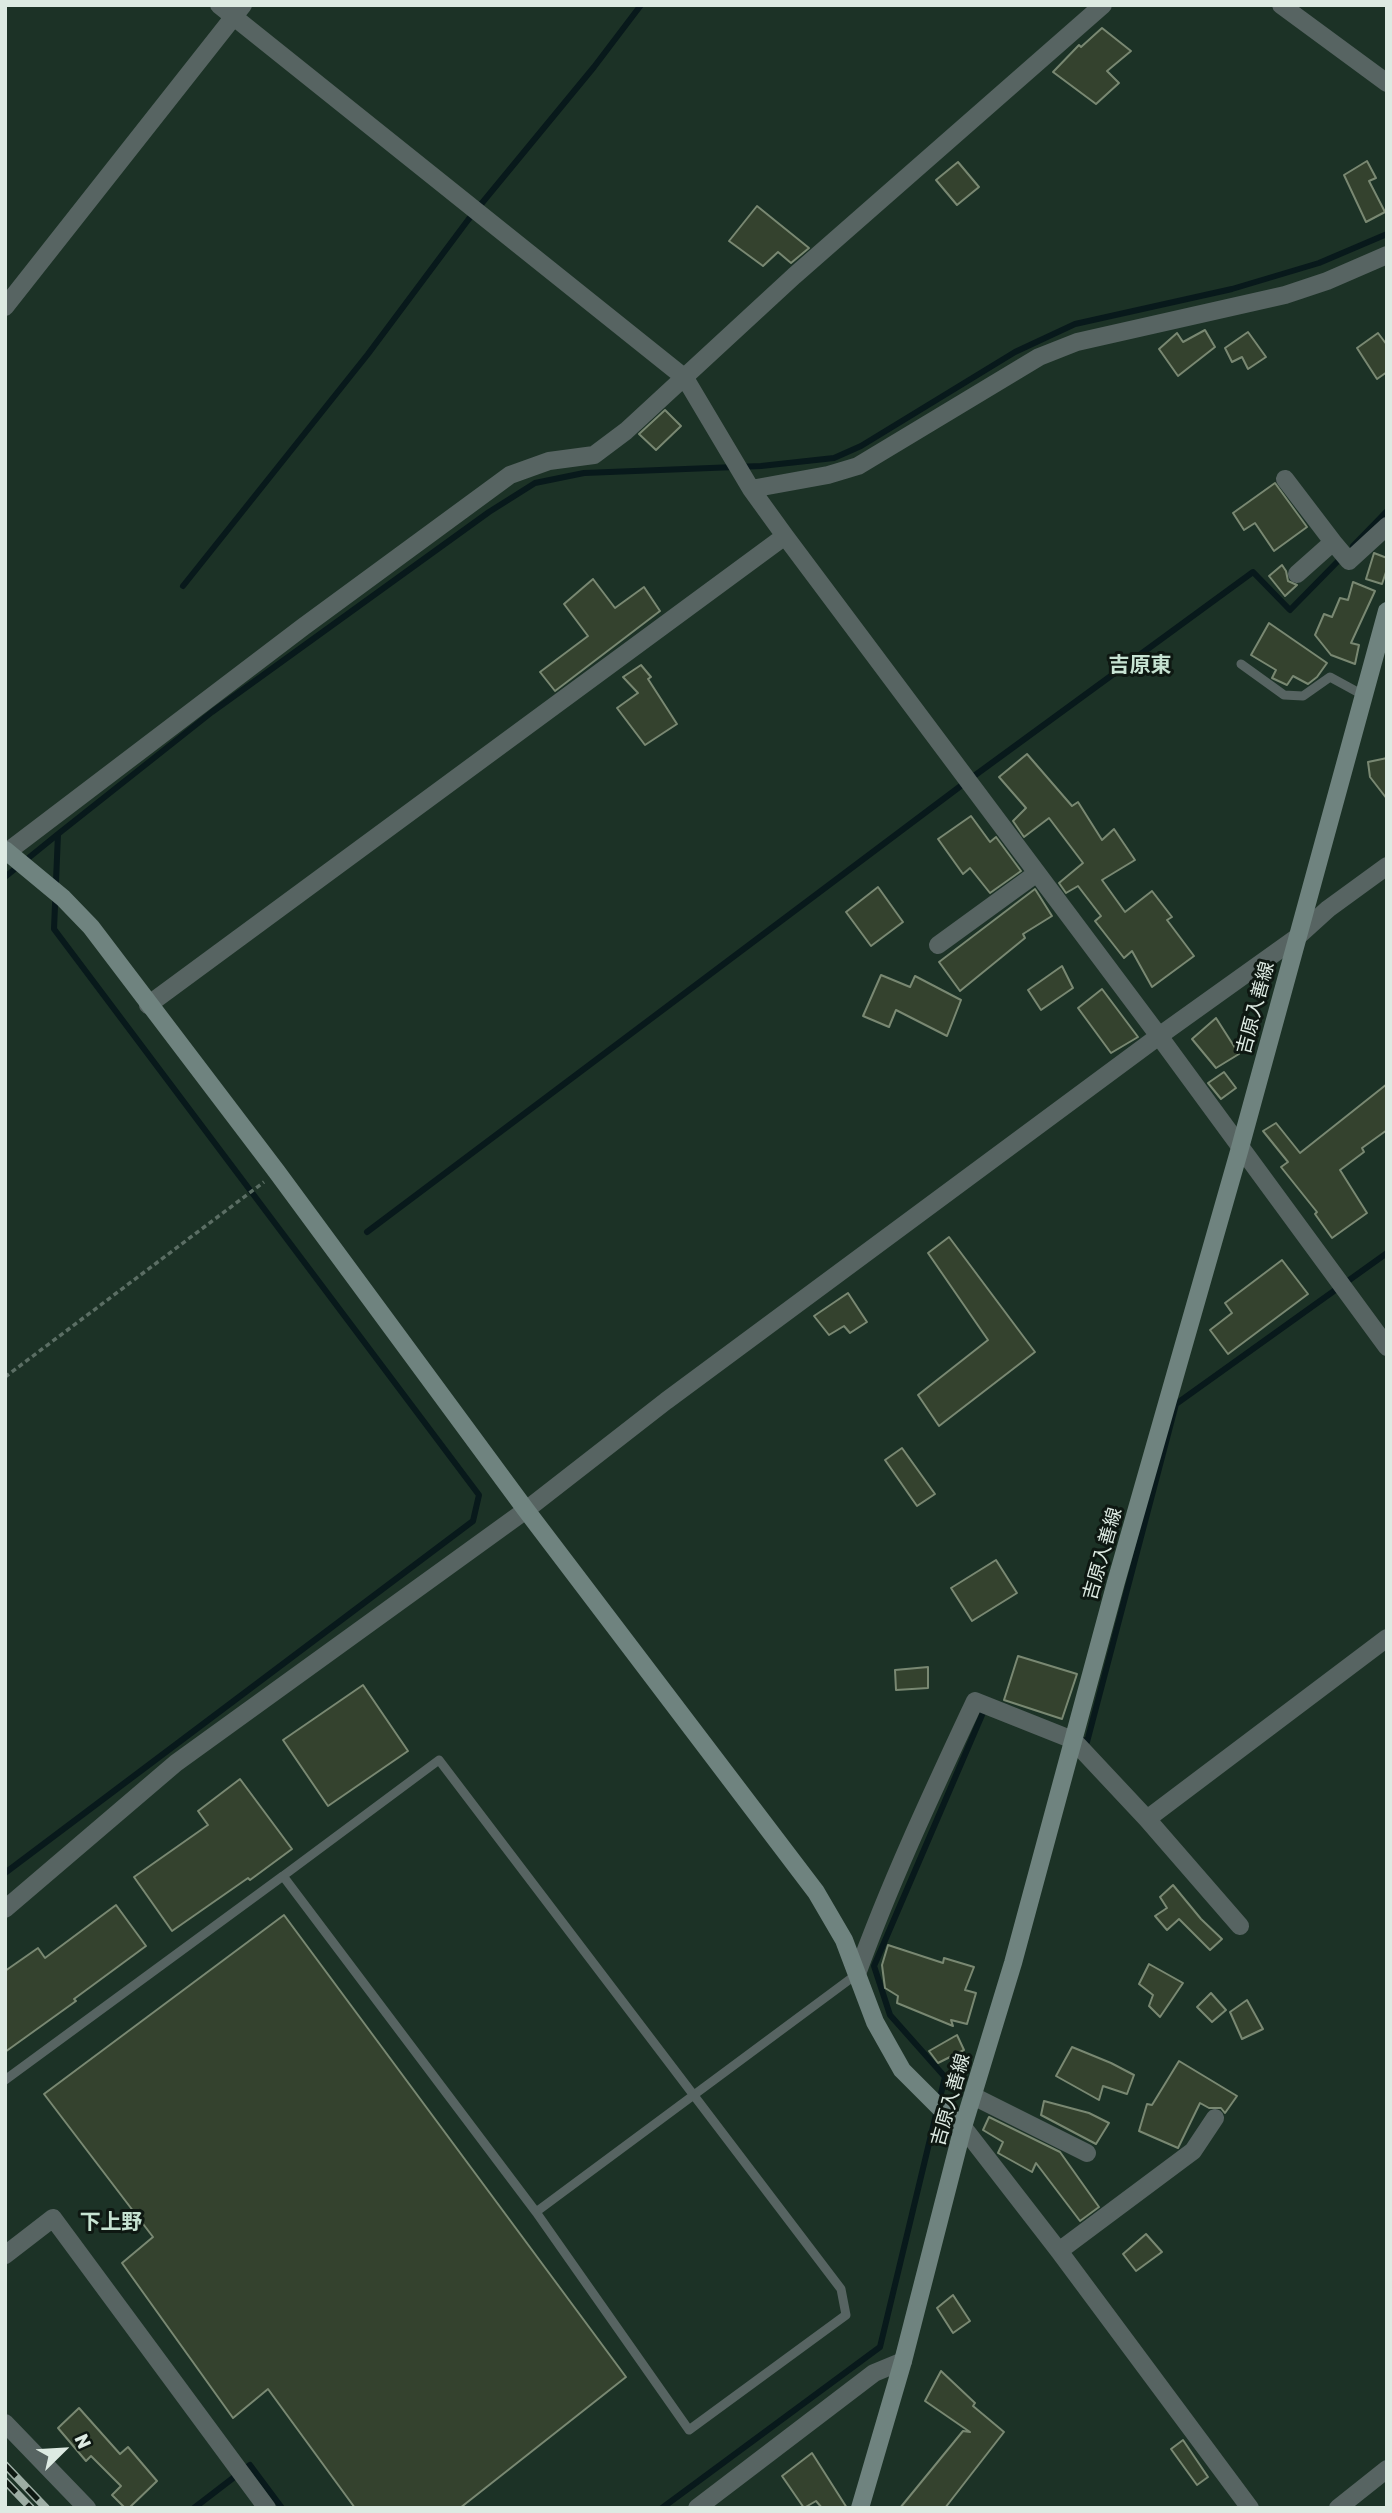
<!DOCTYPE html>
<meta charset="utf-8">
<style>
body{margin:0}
#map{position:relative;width:1392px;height:2513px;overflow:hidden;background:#1c3226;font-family:Rubik,sans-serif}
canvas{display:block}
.frame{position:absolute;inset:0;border:7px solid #ddeae2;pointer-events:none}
.north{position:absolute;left:28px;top:2415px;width:70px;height:70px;-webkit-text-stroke:5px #0e1812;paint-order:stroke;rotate:66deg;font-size:19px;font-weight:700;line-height:28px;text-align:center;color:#ddeae2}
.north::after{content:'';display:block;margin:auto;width:24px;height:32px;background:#ddeae2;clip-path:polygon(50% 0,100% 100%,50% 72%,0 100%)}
</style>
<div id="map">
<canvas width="1392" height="2513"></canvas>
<div class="frame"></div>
<div class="north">N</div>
</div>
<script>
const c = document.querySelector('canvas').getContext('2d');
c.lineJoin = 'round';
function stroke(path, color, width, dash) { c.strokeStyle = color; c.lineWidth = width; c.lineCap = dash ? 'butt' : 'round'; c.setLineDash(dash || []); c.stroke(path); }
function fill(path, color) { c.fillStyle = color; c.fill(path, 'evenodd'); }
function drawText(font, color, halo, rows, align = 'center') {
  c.font = font + ' Rubik,"Noto Sans JP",sans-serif'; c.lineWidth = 6; c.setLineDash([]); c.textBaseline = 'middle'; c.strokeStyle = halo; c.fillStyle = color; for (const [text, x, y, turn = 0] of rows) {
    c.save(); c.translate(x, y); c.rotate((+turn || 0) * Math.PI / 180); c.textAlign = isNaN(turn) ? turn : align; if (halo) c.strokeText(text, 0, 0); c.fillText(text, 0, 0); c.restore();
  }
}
stroke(new Path2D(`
 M1353 546 1387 511
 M183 586 368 354 468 220 594 67 641 5
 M5 877 58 834
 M367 1232 974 776 1253 572 1290 610 1343 556
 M1081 1739 1087 1742 1176 1404 1387 1253
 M5 1873 473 1521 479 1495 54 929 58 834 212 712 489 512 535 483 584 473 761 466 834 458 861 446 1015 352 1075 324 1232 289 1319 263 1387 234
 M194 2508 250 2465 282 2508
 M662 2508 880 2347 945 2077 890 2015 874 1966 985 1708`), '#08191b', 6);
const building = new Path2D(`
 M1102 28 1131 51 1107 71 1119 83 1096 104 1053 72 1079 45 1081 47Z
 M1367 161 1376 178 1369 181 1385 212 1366 222 1344 175Z
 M958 162 979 187 957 205 936 180Z
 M757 206 809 248 791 263 778 252 763 266 729 241Z
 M1205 330 1215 347 1178 376 1159 349 1177 333 1183 342Z
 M1248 332 1266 357 1248 369 1242 357 1232 362 1225 348Z
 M1378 333 1387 345V372L1377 379 1357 348Z
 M665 410 681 426 656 450 639 434Z
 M1275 483 1307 527 1274 551 1255 523 1244 530 1233 513Z
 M1374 553 1387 558V569L1382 584 1366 579Z
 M1282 565 1286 571 1288 581 1297 585 1285 596 1269 576Z
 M593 579 615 608 644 587 660 611 555 691 540 672 588 636 564 604Z
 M1353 582 1375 591 1351 643 1359 645 1355 664 1331 655 1315 635 1324 614 1332 617 1340 598 1348 600Z
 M1269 623 1327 663 1317 677 1308 684 1293 676 1287 685 1272 678 1276 670 1251 655Z
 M641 665 651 677 648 679 677 724 645 745 617 708 638 693 623 677Z
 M1027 754 1072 806 1078 802 1102 840 1114 829 1135 860 1102 880 1125 912 1152 891 1172 917 1167 920 1194 956 1152 987 1132 951 1124 958 1095 921 1101 916 1078 886 1066 893 1059 883 1083 863 1049 818 1024 837 1013 821 1026 808 999 777Z
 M1387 758V799L1370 777 1368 762Z
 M971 816 990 842 996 837 1021 871 990 893 970 868 963 874 938 839Z
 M878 887 903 922 871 946 846 912Z
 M1035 889 1052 916 1023 934 1025 938 960 991 939 962Z
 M1062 966 1073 988 1041 1010 1028 990Z
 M881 975 910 987 915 976 961 1000 947 1036 896 1010 889 1027 863 1016Z
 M1102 989 1138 1037 1111 1053 1078 1008Z
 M1216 1018 1239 1054 1216 1068 1192 1039Z
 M1224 1072 1236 1088 1221 1099 1208 1083Z
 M1387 1084V1130L1362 1148 1364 1152 1340 1170 1367 1213 1332 1238 1315 1214 1317 1212 1281 1167 1288 1162 1263 1131 1276 1123 1300 1153Z
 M949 1237 1035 1352 939 1426 918 1395 988 1340 928 1253Z
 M1282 1260 1308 1294 1228 1354 1210 1330 1232 1313 1225 1303Z
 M848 1293 867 1322 850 1333 844 1326 829 1335 814 1316Z
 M902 1448 935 1494 917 1506 885 1460Z
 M996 1560 1017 1593 972 1621 951 1588Z
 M1018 1656 1077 1674 1062 1719 1004 1700Z
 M928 1667V1688L896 1690 895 1670Z
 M363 1685 408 1751 328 1806 283 1740Z
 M240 1779 292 1849 250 1880 248 1878 172 1931 134 1877 208 1825 198 1811Z
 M1173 1885 1201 1919 1222 1939 1210 1950 1179 1919 1167 1930 1155 1916 1167 1908 1160 1897Z
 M116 1905 146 1946 74 1999 76 2001 5 2052V1971L38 1948 45 1958Z
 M284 1915 626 2377 460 2508H355L268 2389 233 2418 122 2263 153 2237 44 2094Z
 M888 1945 943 1963 944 1958 974 1967 965 1990 976 1993 967 2024 951 2020 953 2026 897 2003 898 1996 885 1988 882 1965Z
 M1149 1964 1183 1983 1160 2017 1149 2006 1153 1995 1139 1984Z
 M1211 1993 1226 2010 1212 2022 1197 2007Z
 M1247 2000 1263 2029 1242 2039 1230 2012Z
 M957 2035 964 2050 938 2063 929 2051Z
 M1072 2047 1111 2063 1134 2075 1127 2094 1103 2086 1099 2100 1056 2076Z
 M1179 2061 1237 2096 1225 2113 1221 2108H1209L1200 2103 1178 2148 1139 2131 1147 2104 1152 2105Z
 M1044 2101 1089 2113 1109 2123 1096 2144 1041 2115Z
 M989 2117 1060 2152 1099 2207 1080 2221 1036 2163 1032 2172 998 2153 1003 2142 983 2130Z
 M1146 2234 1162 2252 1136 2271 1123 2254Z
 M953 2295 970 2321 953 2333 937 2308Z
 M941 2371 975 2403 973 2406 1004 2432 945 2508H900L963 2431 970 2432 925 2401Z
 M79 2408 120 2454 128 2447 157 2481 129 2508H125L112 2495 121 2486 91 2456 86 2461 58 2428Z
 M1183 2440 1208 2477 1197 2485 1171 2449Z
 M812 2453 847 2508H822L816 2501 804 2508 782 2476Z`);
fill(building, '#34422e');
stroke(building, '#798872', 2);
stroke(new Path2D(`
 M5 1377 264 1182`), '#5b6e64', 3.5, [5, 3.5]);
stroke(new Path2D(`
 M1241 664 1284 695 1303 696 1330 677 1363 695
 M439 1760 841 2289 846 2315 689 2430 536 2212 283 1876Z
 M5 2080 283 1876
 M536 2212 857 1974`), '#576462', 9);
stroke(new Path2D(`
 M219 5 685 378 751 489 785 536 1159 1036 1387 1347
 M1281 5 1387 83
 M5 307 243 5
 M1285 479 1333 542
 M751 489 828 475 858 466 1039 357 1077 342 1285 295 1327 281 1387 255
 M1297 574 1333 542 1349 561 1387 526
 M7 852 303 627 510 475 549 461 594 455 626 431 794 276 1103 5
 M938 945 1037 873
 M148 1005 785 536
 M1147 1819 1240 1926
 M5 1909 176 1763 526 1510 666 1401 1159 1036 1296 938 1328 909 1387 866
 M857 1974C891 1880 933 1791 975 1701L1073 1740 1147 1819 1387 1638
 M973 2096 1087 2153
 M963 2127 1059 2251 1250 2508
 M1059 2251 1193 2151 1215 2118
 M5 2255 53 2218 267 2508
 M5 2423 87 2508
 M697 2508 874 2373 903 2361
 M1338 2508 1387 2469`), '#576462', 18);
stroke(new Path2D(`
 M5 850 63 898 91 927 277 1172 526 1510 816 1892 844 1940 875 2022 902 2070 943 2111 963 2127
 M860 2508 903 2361 963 2127 1013 1963 1116 1582 1240 1148 1387 611`), '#6f837f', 18);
const rail = new Path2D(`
 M5 2465 46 2508
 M5 2481 31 2508`);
stroke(rail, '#9dada4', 8);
stroke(rail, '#0e1812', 5, [16]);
drawText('19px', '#ddeae2', '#0e1812', [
 ["吉原入善線",1256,1008,-75],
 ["吉原入善線",1103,1554,-74],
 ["吉原入善線",951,2100,-74]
]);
drawText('bold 21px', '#c7e3d2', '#0e1812', [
 ["吉原東",1140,666],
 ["下上野",111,2223]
]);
</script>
